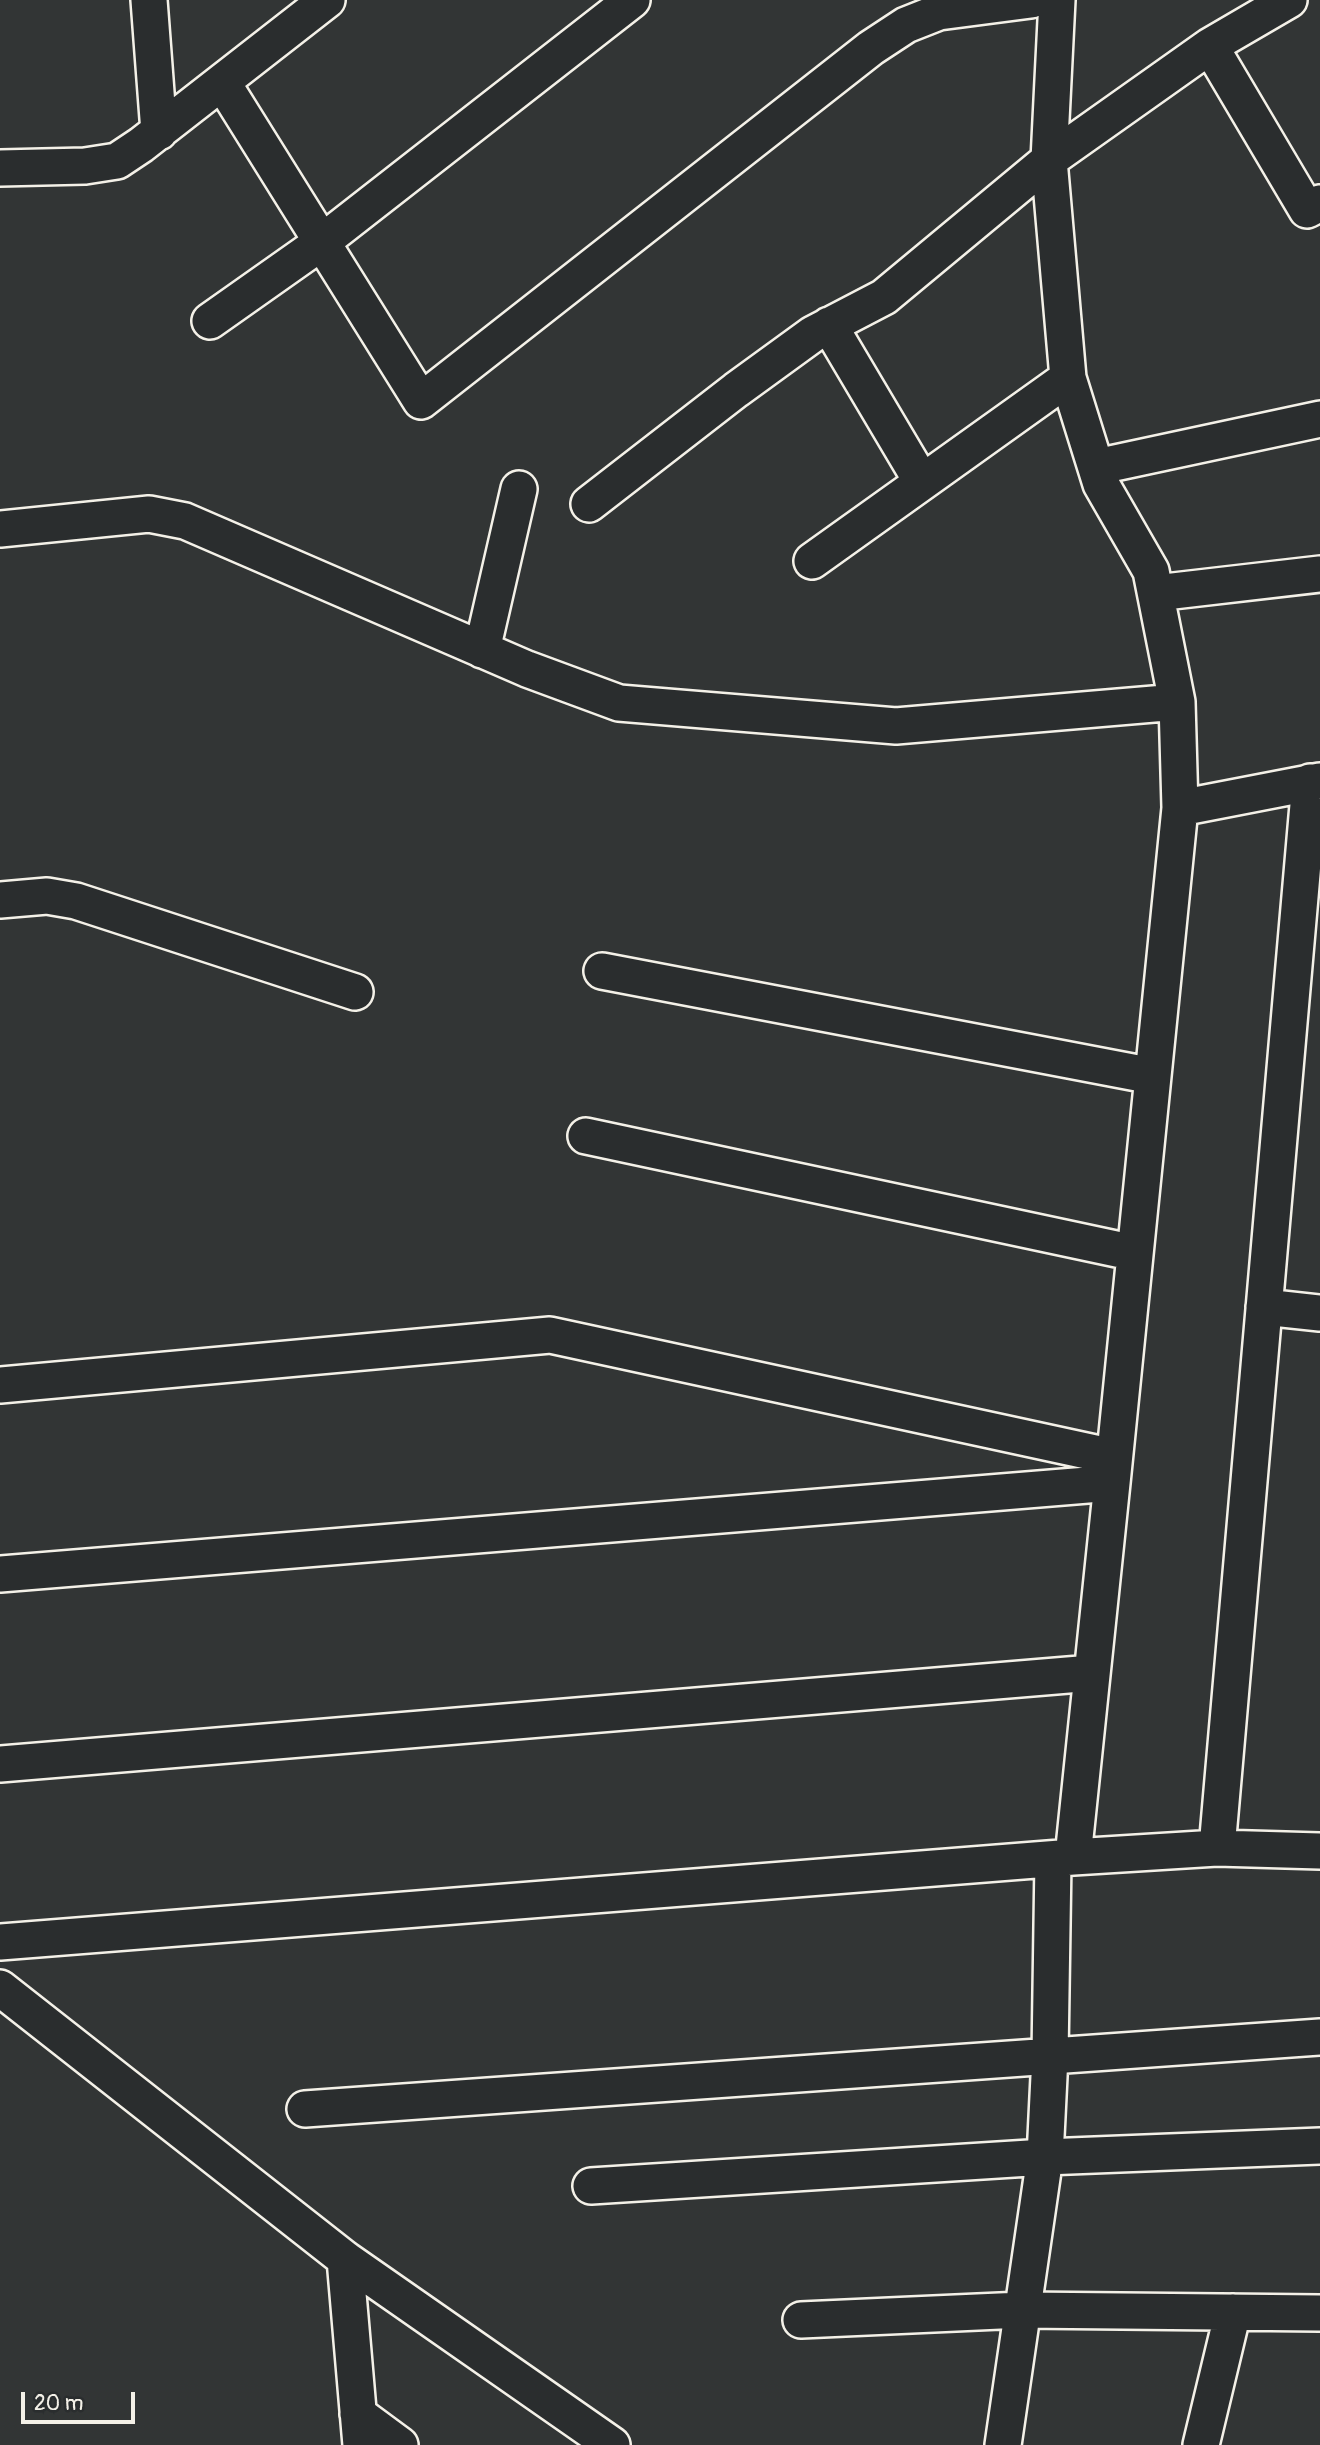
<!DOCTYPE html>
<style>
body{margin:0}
#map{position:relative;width:1320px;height:2445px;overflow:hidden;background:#323535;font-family:Pangolin,sans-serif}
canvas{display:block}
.scale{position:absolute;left:21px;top:2392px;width:114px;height:32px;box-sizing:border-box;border:4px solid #f4f1e8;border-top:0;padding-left:9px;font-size:21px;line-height:24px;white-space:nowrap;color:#f4f1e8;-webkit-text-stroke:5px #2a2d2e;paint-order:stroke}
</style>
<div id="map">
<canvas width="1320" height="2445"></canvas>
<div class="scale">20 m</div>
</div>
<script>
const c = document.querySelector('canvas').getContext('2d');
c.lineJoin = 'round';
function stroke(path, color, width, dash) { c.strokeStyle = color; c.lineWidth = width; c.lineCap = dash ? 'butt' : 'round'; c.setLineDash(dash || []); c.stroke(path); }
const minor = new Path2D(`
 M149 0 159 132
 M1210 46 1307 210 1320 203
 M222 82 421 401 871 48 906 25 939 12 1031 0
 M0 168 85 166 117 161 141 145 327 0
 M210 321 322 242 632 0
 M829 325 922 482
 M1096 467 1320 419
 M589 504 736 390 813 334 884 297 1049 160 1210 46 1289 0
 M0 529 149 514 185 521 527 669 619 703 896 726 1177 702
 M812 561 1068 378
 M1156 593 1320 574
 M482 650 519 489
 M1180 808 1320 781
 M0 900 47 896 76 901 355 992
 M602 971 1153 1076
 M586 1136 1135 1253
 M1264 1307 1320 1313
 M0 1385 550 1335 1114 1457
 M0 1574 1112 1483 1180 808 1177 702 1151 571 1101 484 1068 378 1049 160 1057 0
 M0 1764 1092 1673
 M1217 1848 1310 782
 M1073 1857 1112 1483
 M0 1942 1073 1857 1217 1848 1320 1851
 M0 1988 345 2259 612 2445
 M305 2109 1320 2037
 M591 2186 1045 2157 1320 2146
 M345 2259 361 2445
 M801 2320 1022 2310 1320 2313
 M358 2414 400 2445
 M1003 2445 1045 2157 1050 2056 1053 1860
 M1201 2445 1233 2312`);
stroke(minor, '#f4f1e8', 40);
stroke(minor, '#2a2d2e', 35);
</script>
